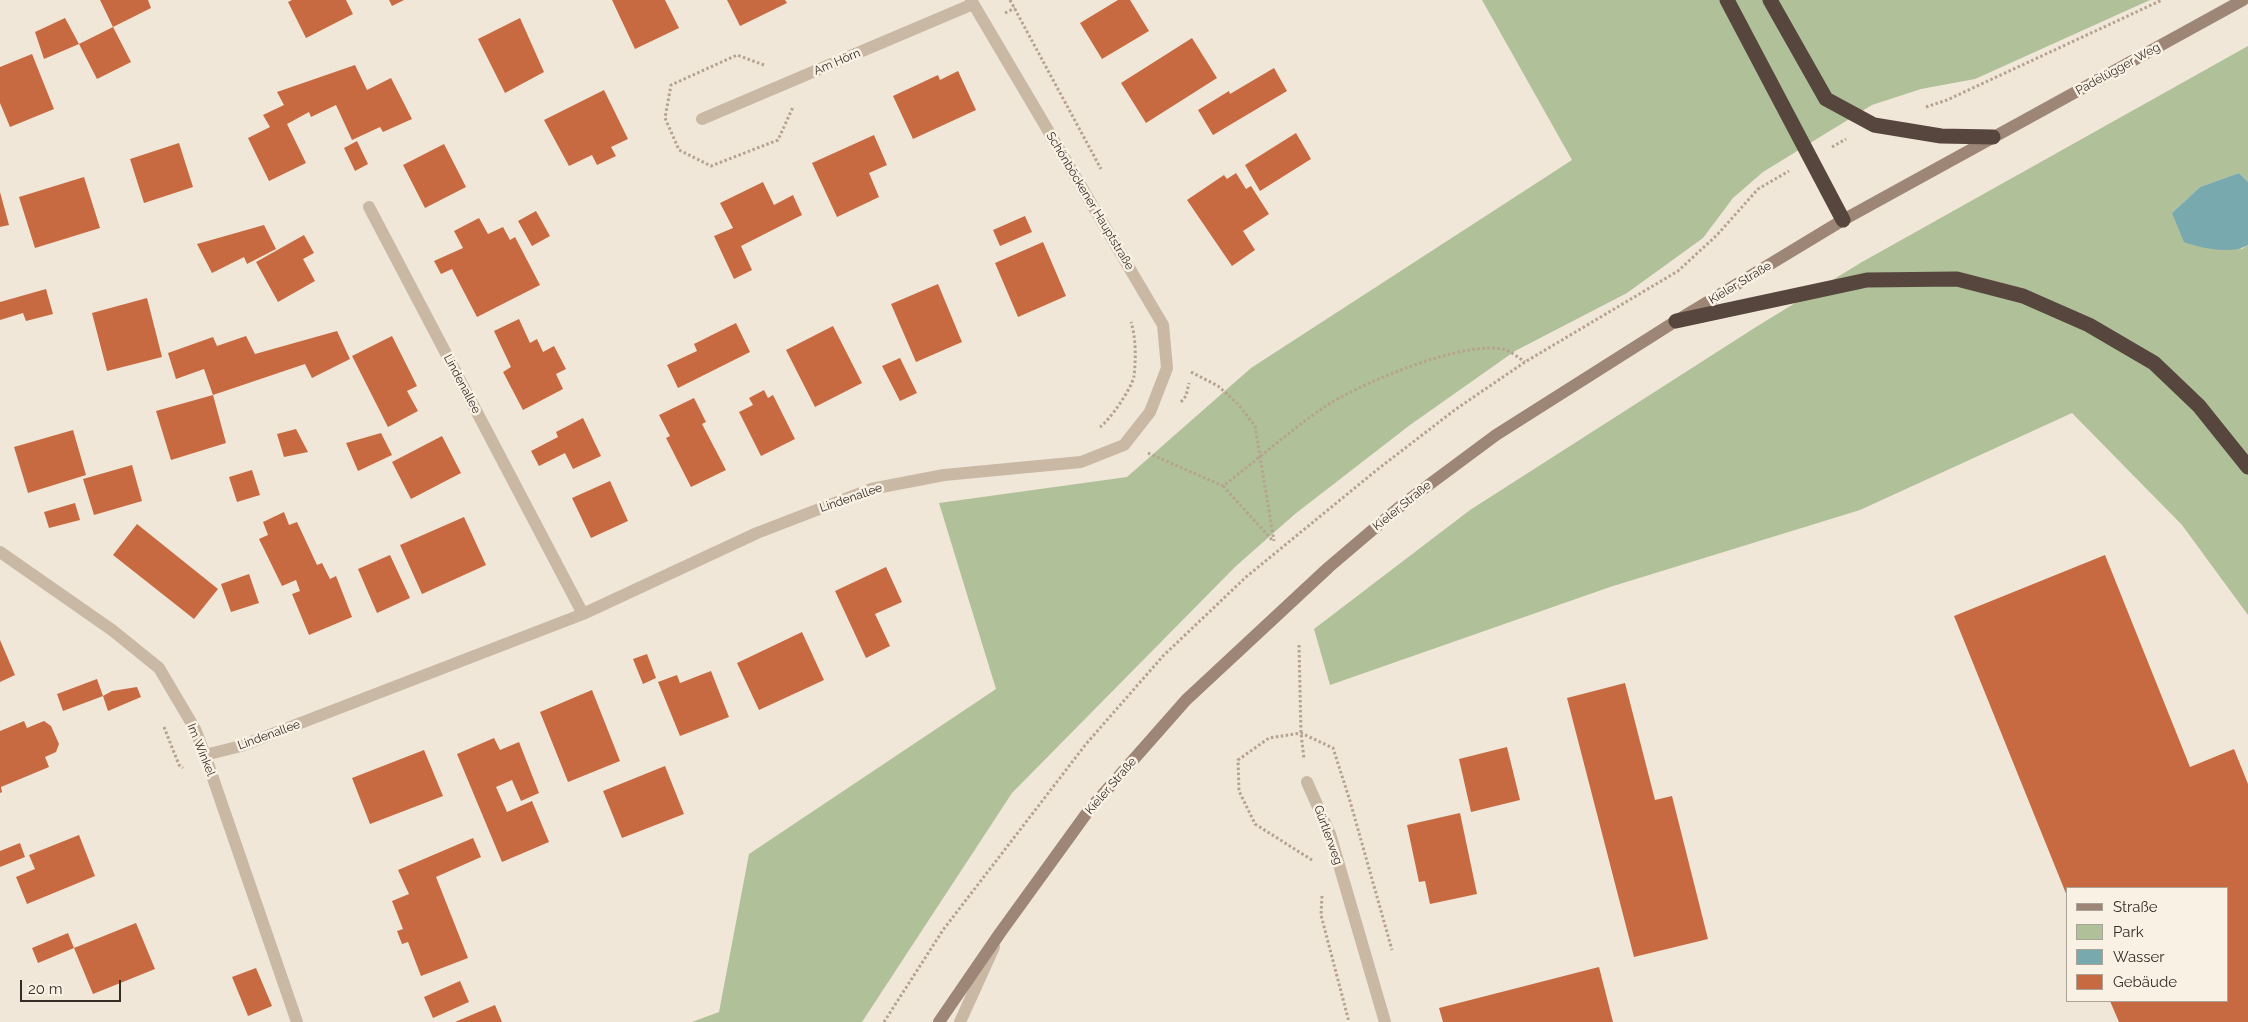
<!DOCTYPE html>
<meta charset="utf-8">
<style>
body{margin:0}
#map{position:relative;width:2248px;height:1022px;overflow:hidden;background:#f1e7d8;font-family:Raleway,sans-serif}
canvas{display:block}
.legend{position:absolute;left:2066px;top:887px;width:162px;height:115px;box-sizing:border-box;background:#f9f1e4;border:1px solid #aba298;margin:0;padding:6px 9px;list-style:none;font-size:15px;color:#352c26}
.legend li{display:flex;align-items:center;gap:10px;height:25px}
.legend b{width:25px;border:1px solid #aba298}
.scale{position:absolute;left:20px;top:980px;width:101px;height:22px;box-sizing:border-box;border:2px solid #352c26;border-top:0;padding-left:6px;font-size:15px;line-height:18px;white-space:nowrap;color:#352c26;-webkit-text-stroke:4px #f9f1e4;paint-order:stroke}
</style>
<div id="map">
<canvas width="2248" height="1022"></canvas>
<ul class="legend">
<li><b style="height:6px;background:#9d8676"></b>Straße</li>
<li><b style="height:14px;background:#b0c098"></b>Park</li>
<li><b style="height:14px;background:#77a9ae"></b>Wasser</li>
<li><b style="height:14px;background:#c76a41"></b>Gebäude</li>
</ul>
<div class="scale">20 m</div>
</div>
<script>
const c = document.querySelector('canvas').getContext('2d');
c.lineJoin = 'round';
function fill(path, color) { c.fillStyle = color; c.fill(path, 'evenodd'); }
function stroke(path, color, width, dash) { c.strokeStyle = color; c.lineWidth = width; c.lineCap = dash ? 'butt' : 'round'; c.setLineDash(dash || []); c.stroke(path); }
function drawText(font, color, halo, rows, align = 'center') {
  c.font = font + ' Raleway,sans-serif'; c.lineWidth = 5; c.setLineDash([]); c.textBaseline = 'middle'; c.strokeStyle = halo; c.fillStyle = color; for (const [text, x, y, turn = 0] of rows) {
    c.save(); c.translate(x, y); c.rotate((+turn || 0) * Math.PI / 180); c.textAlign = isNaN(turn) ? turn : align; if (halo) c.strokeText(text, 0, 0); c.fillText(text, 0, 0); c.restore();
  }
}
fill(new Path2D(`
 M1482 0H2150L1975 79 1921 89 1872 105 1763 172 1733 198 1703 238 1627 293 1515 351 1410 425 1295 514 1236 566 1012 793 862 1022H692L719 1012 749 854 996 689 939 503 1127 477 1251 368 1572 160Z
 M2248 46V182L2239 173 2200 187 2172 213 2242 249 2248 245V615L2182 525 2072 413 1860 510 1610 587 1330 685 1314 629 1470 510 1756 327 1862 262Z`), '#b0c098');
fill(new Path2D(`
 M2239 173 2248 182V245C2232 255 2200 248 2184 242L2172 213 2200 187Z`), '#77a9ae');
fill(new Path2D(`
 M100 0H148L151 8 113 27Z
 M292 0H346L353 14 306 38 288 2Z
 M389 0H404L392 6Z
 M612 0H665L679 28 635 49Z
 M727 0H785L787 3 740 26Z
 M1118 0H1130L1149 31 1102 59 1080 23Z
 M65 18 79 44 44 59 35 32Z
 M520 18 544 72 505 93 478 39Z
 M113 27 131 62 97 79 79 44Z
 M1192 38 1217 78 1146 123 1121 83Z
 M32 54 54 109 10 127 0 103V67Z
 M355 65 367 90 391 78 412 119 383 132 380 127 352 140 336 105 311 117 309 112 287 124 306 163 269 181 248 138 270 127 263 115 284 105 277 92Z
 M1274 68 1287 91 1213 135 1198 110 1229 91 1230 94Z
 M958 71 976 110 913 139 893 96 938 75 940 80Z
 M604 90 628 139 611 147 616 156 597 165 592 155 569 166 544 120Z
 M1296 133 1311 159 1260 191 1245 165Z
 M874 135 887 165 869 173 879 197 837 217 812 163Z
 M357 141 368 164 355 171 344 148Z
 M179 143 193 187 144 203 130 159Z
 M444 144 466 187 425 208 403 165Z
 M1236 173 1246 189 1251 186 1269 214 1243 231 1255 250 1232 266 1187 200 1224 175 1227 179Z
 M84 177 100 228 35 248 19 197Z
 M763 182 774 205 793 195 802 215 741 246 752 270 734 279 714 236 733 228 720 203Z
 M0 192 9 225 0 227Z
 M536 211 550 236 532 246 518 221Z
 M1025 216 1032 232 1000 246 993 230Z
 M479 218 488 234 503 227 510 240 515 237 540 285 477 317 452 269 441 274 434 261 463 248 454 231Z
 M264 225 276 249 247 264 244 257 212 273 197 244Z
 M304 235 314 253 303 259 315 281 278 302 256 262Z
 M1043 242 1066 296 1018 317 995 263Z
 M938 284 962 342 916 362 891 304Z
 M46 289 53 314 26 321 23 313 0 320V302Z
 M147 298 162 357 107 371 92 313Z
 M519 319 530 343 537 339 543 352 554 346 566 369 556 374 563 389 523 410 503 372 511 367 494 331Z
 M736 323 750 352 678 388 667 365 697 351 694 344Z
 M833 326 862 383 815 407 786 350Z
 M337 331 350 359 312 378 305 364 213 395 204 369 176 379 168 353 213 337 217 346 246 336 255 354Z
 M392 336 417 386 407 391 418 411 388 427 352 356Z
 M900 358 917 393 900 401 882 366Z
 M764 390 768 398 773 395 795 439 761 456 739 412 753 405 749 398Z
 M213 395 226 443 171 460 156 411Z
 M694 398 706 422 702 424 726 470 691 487 666 438 670 436 659 415Z
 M583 418 601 456 573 469 565 453 539 466 531 451 558 437 556 432Z
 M296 429 308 452 284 457 277 434Z
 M73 430 86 475 28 493 14 447Z
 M381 433 392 455 358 471 346 443Z
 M442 436 461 473 411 499 392 462Z
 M132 465 142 501 94 515 83 479Z
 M252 470 260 495 237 502 229 477Z
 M610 481 628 521 591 538 572 498Z
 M75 503 80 520 49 528 44 512Z
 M284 512 289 525 297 522 317 565 322 563 330 579 336 576 352 617 309 635 292 594 300 591 296 580 282 586 259 539 268 535 263 522Z
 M464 517 486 565 422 594 400 545Z
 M137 524 218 589 194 619 113 555Z
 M390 555 410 598 377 613 358 569Z
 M2105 555 2190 767 2234 749 2248 784V1022H2119L2110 1001H2227V888H2067V896L1954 616Z
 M886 567 902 602 875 614 890 646 866 658 835 591Z
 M249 574 259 603 231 612 221 584Z
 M802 632 824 680 759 710 737 663Z
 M0 640 15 675 0 682Z
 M647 654 656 678 643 684 633 659Z
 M711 671 729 717 680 736 658 682 677 675 680 683Z
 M97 679 103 696 63 711 57 694Z
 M1625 683 1655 800 1672 796 1708 939 1634 957 1567 698Z
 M137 687 141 697 108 711 103 696 112 691Z
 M592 690 620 761 568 782 540 712Z
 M24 721 27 728 44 721 51 726 59 744 56 752 45 757 49 767 1 787 2 792 0 793V731Z
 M494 738 500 750 519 742 539 793 521 801 512 780 496 787 507 812 532 801 549 842 502 862 457 754Z
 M1507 747 1520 800 1471 812 1459 759Z
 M424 750 443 796 370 824 352 778Z
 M665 766 684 814 622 838 603 791Z
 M1460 813 1477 894 1430 904 1425 881 1419 882 1407 825Z
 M79 835 95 876 27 904 16 877 35 869 29 855Z
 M473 838 481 857 436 877 468 958 421 976 408 942 402 944 397 931 403 929 392 901 409 894 398 870Z
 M20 843 25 857 0 867V851Z
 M136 923 155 969 93 994 74 948Z
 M68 933 74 948 38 963 32 948Z
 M1599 967 1613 1022H1443L1439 1008Z
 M256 968 272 1006 248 1016 232 977Z
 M460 981 469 1002 433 1018 424 997Z
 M495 1005 502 1022H455Z`), '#c76a41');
stroke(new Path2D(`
 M1010 0 1101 169
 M1005 13 1015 8
 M764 65 737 55 671 85 665 118 679 150 711 166 778 140 793 107
 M1926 107 1947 100 2162 0
 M1832 147 1846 139
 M1191 372 1218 386 1238 404 1255 426 1274 541
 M1181 402 1186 396 1189 383
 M1100 427C1110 420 1132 388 1134 376 1136 360 1136 337 1131 322
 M1148 453 1223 486C1256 461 1288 432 1323 408 1356 385 1466 338 1506 350 1513 353 1519 358 1525 362
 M1223 486 1273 541
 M1299 645 1301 733 1304 759
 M164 727 179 765 183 768
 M1312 860 1255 824 1239 791 1238 760 1269 738 1301 733 1333 748 1350 801 1392 950
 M1322 896 1321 915 1349 1022
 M884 1022 943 930 1086 744 1163 656 1246 577 1378 469 1456 409 1525 362 1678 271 1717 235 1758 189 1789 171`), '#b5a28f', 3, [2.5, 2.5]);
stroke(new Path2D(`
 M702 119 973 4
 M369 207 583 614
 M0 552 112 630 159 668 195 729 205 755 297 1022
 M205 755 241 746 583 614 757 533 871 489 944 475 1081 462 1124 445 1150 412 1167 368 1163 325 971 0
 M1307 782 1330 834 1385 1022
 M960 1022 994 947`), '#c9b8a4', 12);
stroke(new Path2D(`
 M939 1022 1000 933 1089 810 1186 700 1329 567 1403 504 1496 435 1676 321 1843 220 2243 0`), '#9d8676', 12);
stroke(new Path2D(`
 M1727 0 1843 220
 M1770 0 1826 99 1874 125 1941 136 1993 137
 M1676 321 1867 280 1957 279 2023 296 2089 325 2154 363 2199 406 2248 467`), '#56463d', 15);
drawText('12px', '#352c26', '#f9f1e4', [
 ["Am Hörn",837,62,-23],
 ["Padelügger Weg",2118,69,-29],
 ["Schönböckener Hauptstraße",1090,201,59],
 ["Kieler Straße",1740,283,-31],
 ["Lindenallee",462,384,62],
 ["Lindenallee",851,498,-19],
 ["Kieler Straße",1402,506,-39],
 ["Lindenallee",269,735,-20],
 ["Im Winkel",201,750,68],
 ["Kieler Straße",1111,786,-49],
 ["Gürtlerweg",1328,835,70]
]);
</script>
